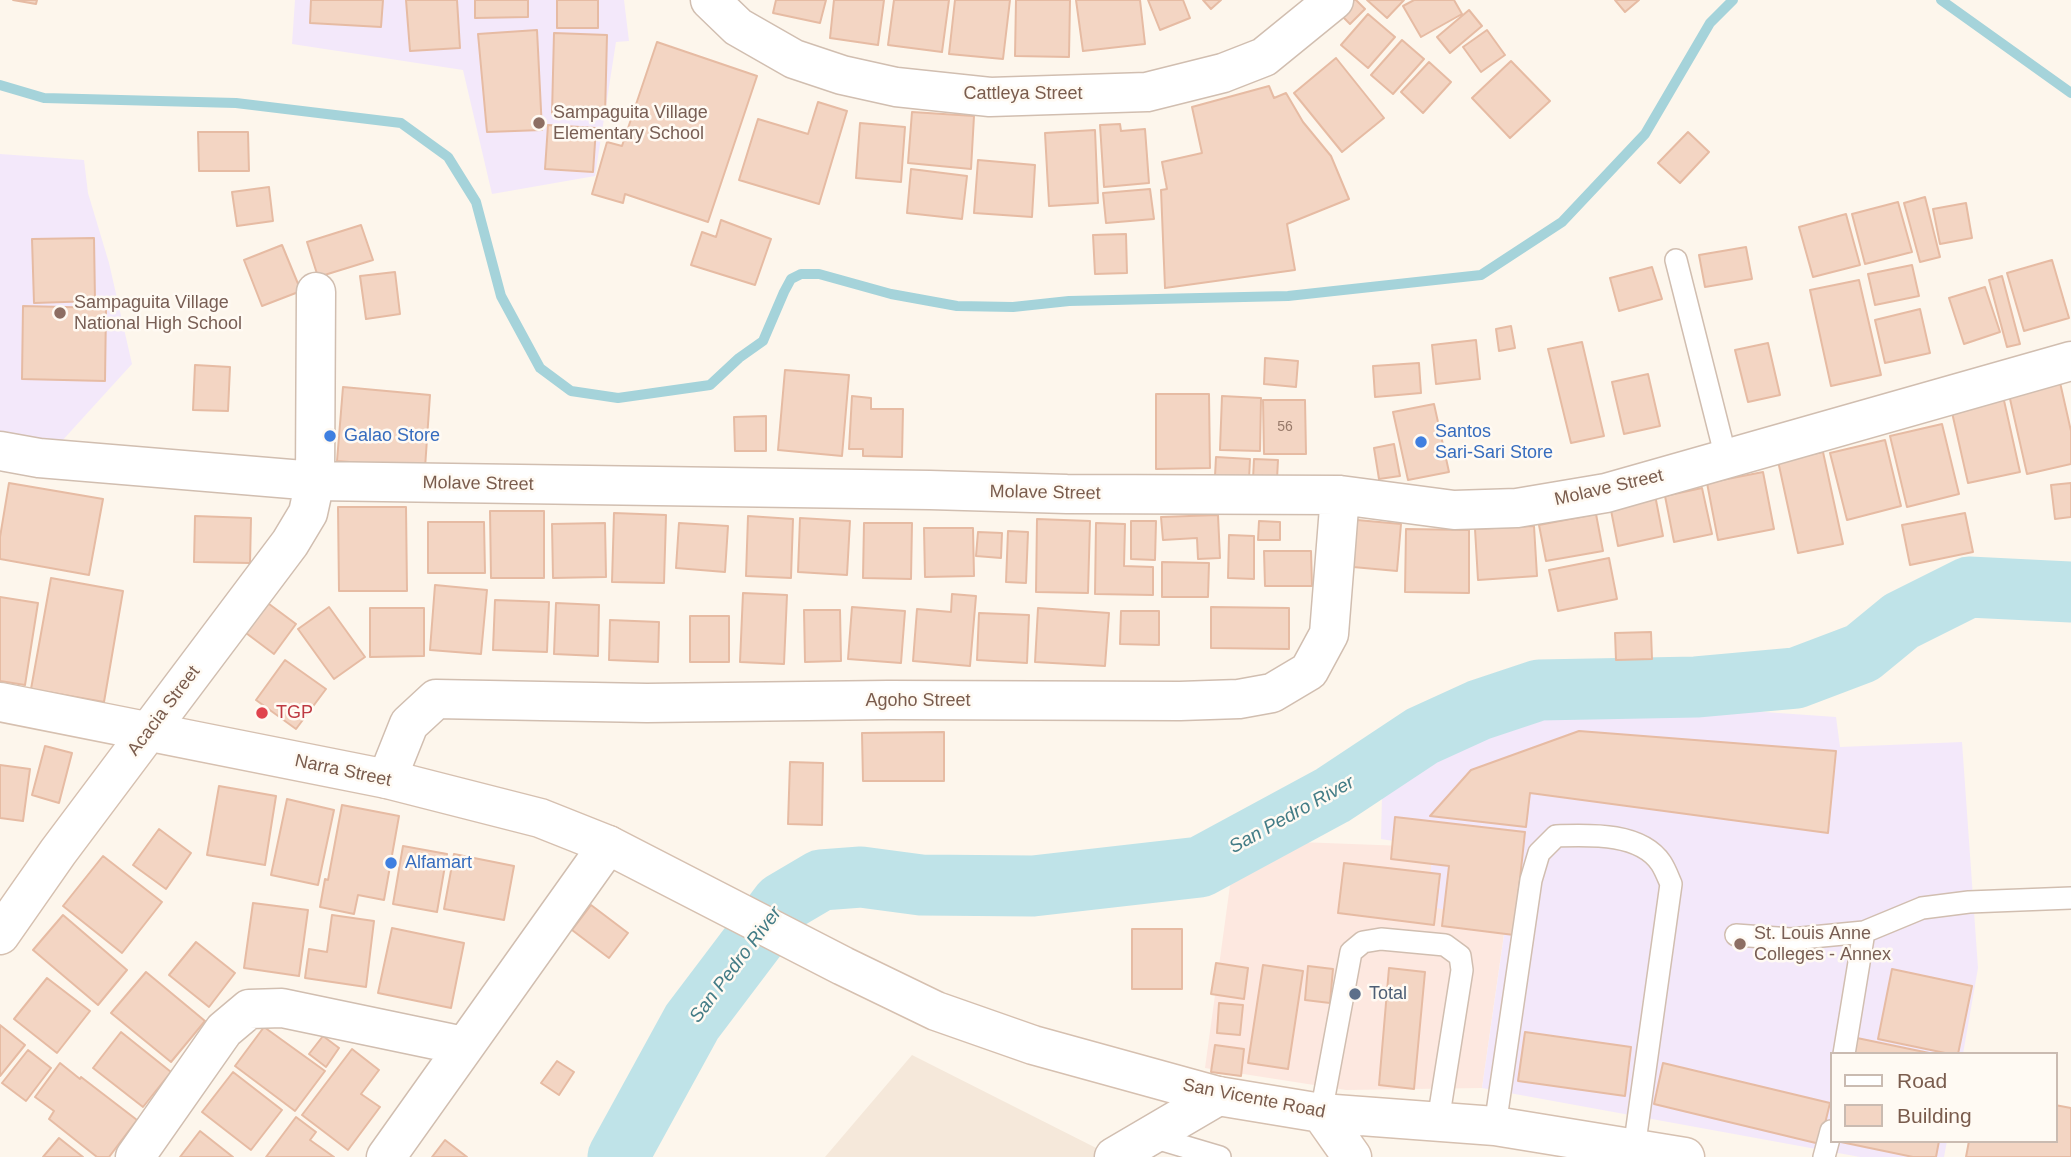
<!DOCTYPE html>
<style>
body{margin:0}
#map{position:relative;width:2071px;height:1157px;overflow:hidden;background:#fdf6ec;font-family:Helvetica,sans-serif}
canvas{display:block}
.legend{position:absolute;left:1830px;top:1052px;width:228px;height:91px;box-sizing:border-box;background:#fffaf3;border:2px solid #cabbb1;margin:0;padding:9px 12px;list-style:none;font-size:21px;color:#7a5c4d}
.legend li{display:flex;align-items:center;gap:14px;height:35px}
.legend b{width:35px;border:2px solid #cabbb1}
</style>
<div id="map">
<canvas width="2071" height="1157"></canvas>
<ul class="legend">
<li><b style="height:9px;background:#fff"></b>Road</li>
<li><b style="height:19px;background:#f3d5c3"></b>Building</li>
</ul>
</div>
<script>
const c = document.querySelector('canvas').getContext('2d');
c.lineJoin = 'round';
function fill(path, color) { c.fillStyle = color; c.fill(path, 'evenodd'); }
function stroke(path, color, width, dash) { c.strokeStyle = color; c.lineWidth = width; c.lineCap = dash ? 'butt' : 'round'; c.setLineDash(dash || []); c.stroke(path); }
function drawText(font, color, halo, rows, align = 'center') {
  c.font = font + ' Helvetica,sans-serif'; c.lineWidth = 5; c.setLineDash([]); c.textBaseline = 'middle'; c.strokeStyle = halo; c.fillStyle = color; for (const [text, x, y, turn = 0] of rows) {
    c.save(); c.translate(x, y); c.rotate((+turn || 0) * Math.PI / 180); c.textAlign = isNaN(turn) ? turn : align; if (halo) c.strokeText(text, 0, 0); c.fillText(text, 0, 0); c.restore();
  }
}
fill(new Path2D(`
 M912 1055 1114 1157H825Z`), '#f5e8da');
fill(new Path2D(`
 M1299 842 1431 847 1506 920 1482 1088 1346 1090 1205 1068 1232 871Z`), '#fde8e0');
fill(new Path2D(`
 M295 0H624L629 41 616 42 595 176 492 194 463 70 292 44Z
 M0 154 84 160 88 193 109 263 132 364 61 442 0 431Z
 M1563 698 1836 717 1840 747 1962 742 1978 968 1963 1054H1831V1141H1947L1944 1157H1860L1482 1088 1506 921 1431 907V847L1381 839 1382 796 1455 739Z`), '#f3e8fa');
stroke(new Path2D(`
 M1941 0 2071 93
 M0 85 44 98 236 103 401 123 448 157 476 202 501 296 540 368 571 391 618 398 710 385 739 358 763 341 784 292 791 279 801 274H819L891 294 957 306 1013 307 1069 301 1288 296 1481 275 1562 222 1645 134 1710 23 1733 0`), '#a5d3da', 10);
stroke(new Path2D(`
 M618 1157 692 1022 782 903 821 880 861 877 921 885 1033 886 1200 867 1333 795 1422 736 1479 710 1539 690 1696 687 1796 678 1862 653 1901 621 1969 587 2071 592`), '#bfe3e8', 61);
const building = new Path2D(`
 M13 0H37L36 4Z
 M311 0H383L381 27 310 23Z
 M406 0H457L460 48 410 51Z
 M475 0H528V17L475 18Z
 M557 0H598V28H557Z
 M776 0H826L820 23 773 13Z
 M834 0H884L878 45 830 38Z
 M894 0H949L942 52 888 45Z
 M955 0H1010L1003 59 949 54Z
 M1016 0H1070L1069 57 1015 56Z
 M1076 0H1140L1145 44 1083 51Z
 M1148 0H1183L1190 18 1160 30Z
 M1203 0H1221L1211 9Z
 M1344 0H1356L1365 9 1350 24 1335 9Z
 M1367 0H1404L1387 18Z
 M1414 0H1454L1462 14 1421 37 1403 6Z
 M1615 0H1639L1625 12Z
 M1469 10 1482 26 1450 53 1437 37Z
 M1368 14 1395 37 1368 68 1341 45Z
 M537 30 542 130 487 132 478 34Z
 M1487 30 1505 55 1481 72 1463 47Z
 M554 33 607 35 605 116 552 114Z
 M1402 40 1424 59 1393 94 1371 75Z
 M657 42 757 76 708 222 625 194 623 203 592 194 607 142 622 146Z
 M1336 58 1384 118 1342 152 1294 93Z
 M1511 61 1550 101 1510 138 1472 98Z
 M1429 62 1451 82 1423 113 1401 92Z
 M1269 86 1274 98 1286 93 1303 122 1331 156 1349 199 1287 224 1295 270 1165 288 1161 190 1167 189 1162 162 1202 153 1192 107Z
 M818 102 847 111 819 204 739 180 758 119 808 134Z
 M912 112 974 116 971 169 908 163Z
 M860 123 905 127 901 182 856 178Z
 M1120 124 1121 131 1145 129 1149 183 1104 187 1100 125Z
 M548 125 596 128 593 172 545 169Z
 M1095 130 1098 203 1049 206 1045 133Z
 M198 132H248L249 171H199Z
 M1688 132 1709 152 1680 183 1658 163Z
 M978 160 1035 165 1032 217 974 213Z
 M911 169 967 176 962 219 907 213Z
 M269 187 273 221 237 226 232 192Z
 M1150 189 1154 219 1106 223 1103 193Z
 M1925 197 1940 257 1920 262 1904 203Z
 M1898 202 1912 252 1865 264 1852 214Z
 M1966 203 1972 238 1940 244 1933 209Z
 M1846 214 1860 265 1813 277 1799 227Z
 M721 220 771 239 755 285 691 265 702 232 716 237Z
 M361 225 373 260 318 277 307 242Z
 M1126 234 1127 273 1095 274 1093 235Z
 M94 238 95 301 34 303 32 239Z
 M282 245 301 291 262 306 244 260Z
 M1746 247 1752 279 1705 287 1699 255Z
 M2052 260 2069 318 2024 331 2007 273Z
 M1912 265 1919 296 1875 305 1868 274Z
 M1652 267 1662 299 1619 311 1610 278Z
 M395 272 400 314 366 319 360 276Z
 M2002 276 2020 344 2007 347 1989 280Z
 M1859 280 1881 375 1831 386 1810 290Z
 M1985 287 2000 332 1964 344 1949 298Z
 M23 306 106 308 105 381 22 379Z
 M1920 309 1930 353 1885 363 1875 320Z
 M1511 326 1515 348 1499 351 1496 329Z
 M1476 340 1480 379 1436 384 1432 345Z
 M1582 342 1604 436 1571 443 1548 349Z
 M1768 343 1780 395 1748 402 1735 350Z
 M1265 358 1298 361 1296 387 1264 384Z
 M1419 363 1421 393 1375 397 1373 366Z
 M195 365 230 367 228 411 193 410Z
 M785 370 849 375 842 456 778 450Z
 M1648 374 1660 426 1624 434 1612 382Z
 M2059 378 2071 431V464L2027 474 2008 390Z
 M343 387 430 395 425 468 337 461Z
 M1156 394H1209L1210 468 1156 469Z
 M852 396 871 398V409H903L902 457 863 456V449H849Z
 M1222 396 1261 398 1260 451 1220 450Z
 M2003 396 2020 472 1968 483 1951 408Z
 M1263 400H1305L1306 454H1264Z
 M1434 404 1449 472 1408 480 1393 412Z
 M766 416V451H735L734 417Z
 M1942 424 1959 494 1907 507 1890 436Z
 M1885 440 1901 506 1847 520 1830 453Z
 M1394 444 1400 476 1379 479 1374 448Z
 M1823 452 1843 544 1798 553 1778 461Z
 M1216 457 1250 459 1249 479 1215 476Z
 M1254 459 1278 460 1277 479H1253Z
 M1763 472 1774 529 1718 540 1707 483Z
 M9 483 103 499 89 575 0 559V537Z
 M2071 483V517L2055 519 2051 485Z
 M1702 488 1712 534 1674 542 1665 496Z
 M1654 490 1663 536 1618 546 1609 500Z
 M338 507H406L407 591H339Z
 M490 511H544V578H491Z
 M614 513 666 515 664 583 612 582Z
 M1965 513 1973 552 1910 565 1902 525Z
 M1596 514 1603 551 1546 561 1539 525Z
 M1218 515 1220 558 1198 559 1197 538 1163 540 1161 517Z
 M195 516 251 518 250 563 194 562Z
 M748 516 793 519 791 578 746 576Z
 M800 518 850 521 847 575 798 572Z
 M1037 519 1090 521 1088 593 1036 592Z
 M1357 520 1401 524 1397 571 1353 567Z
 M1131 521H1156L1155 560 1131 559Z
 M1259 521 1280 522V540H1258Z
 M428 522H484L485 573H428Z
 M605 523 606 577 553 578 552 524Z
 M679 523 728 526 725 572 676 568Z
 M864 523H912L911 579 863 578Z
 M1096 523 1125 524 1124 566 1153 567V595L1095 594Z
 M1534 526 1537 576 1478 580 1475 529Z
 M924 528H973L974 576 925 577Z
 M1406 529 1469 530V593L1405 592Z
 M1008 531 1028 532 1026 583 1006 582Z
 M978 532 1002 533 1001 558 976 556Z
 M1229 535 1254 536V579L1228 578Z
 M1264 551H1311L1312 586H1265Z
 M1609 558 1617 599 1558 611 1549 570Z
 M1162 562 1209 563 1208 597H1162Z
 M51 578 123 591 104 702 31 689Z
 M435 585 487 590 481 654 430 650Z
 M743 593 787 595 784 664 740 662Z
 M952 594 976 596 970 666 913 661 917 609 951 612Z
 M0 597 38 603 25 685 0 681Z
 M261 598 296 624 274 654 238 627Z
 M495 600 549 602 547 652 493 650Z
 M556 603 599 605 598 656 554 654Z
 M329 607 365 657 334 679 298 629Z
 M852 607 905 611 901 663 848 659Z
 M1211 607 1289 608V649L1211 648Z
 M370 608H424V656L370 657Z
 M1038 608 1109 613 1105 666 1035 662Z
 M804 610H840L841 661 805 662Z
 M1121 611H1159V645L1120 644Z
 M979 613 1029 615 1027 663 977 660Z
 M690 616H729V662H690Z
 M610 620 659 622 658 662 609 660Z
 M1651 632 1652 659 1616 660 1615 633Z
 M285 660 326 689 296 729 256 700Z
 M1579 731 1836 751 1828 833 1530 793 1526 827 1430 816 1471 770Z
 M944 732V781H863L862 733Z
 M45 746 72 753 59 803 32 795Z
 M790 762 823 763 822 825 788 824Z
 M0 765 30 769 23 821 0 818Z
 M219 786 276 796 265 865 207 855Z
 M287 799 334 810 318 885 271 875Z
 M342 805 399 816 384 900 358 895 354 914 320 907 325 879 328 880Z
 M1395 817 1525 832 1514 935 1442 926 1449 866 1391 859Z
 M159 829 191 853 166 889 133 865Z
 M403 846 447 854 437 912 393 904Z
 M454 854 514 866 504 920 444 909Z
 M103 856 162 902 122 953 63 906Z
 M1344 863 1440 874 1434 925 1338 913Z
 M253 903 308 910 299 976 244 968Z
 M591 905 628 933 609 958 572 930Z
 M63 915 127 970 98 1005 33 950Z
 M332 915 374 921 366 987 305 978 309 949 327 952Z
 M392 928 464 943 451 1008 378 993Z
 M1132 929H1182V989H1132Z
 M196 942 235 973 209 1007 169 975Z
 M1216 963 1248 968 1244 999 1211 994Z
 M1263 965 1303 971 1288 1069 1248 1063Z
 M1308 966 1333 969 1330 1003 1305 1000Z
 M1389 968 1425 972 1414 1089 1379 1085Z
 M1892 969 1972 986 1958 1054H1950L1878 1039Z
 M146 972 205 1021 171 1062 111 1013Z
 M47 978 90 1011 57 1053 14 1019Z
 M1219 1003 1243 1005 1240 1035 1217 1033Z
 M0 1025 25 1045 0 1076Z
 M264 1027 325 1071 295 1111 235 1066Z
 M121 1032 171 1072 143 1107 93 1068Z
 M1525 1032 1631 1047 1625 1096 1518 1081Z
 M323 1036 339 1048 326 1067 309 1054Z
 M1857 1038 1934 1054H1854Z
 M1215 1045 1244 1049 1241 1076 1211 1072Z
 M352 1049 379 1070 361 1094 380 1107 348 1150 302 1115Z
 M28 1050 51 1068 26 1101 2 1083Z
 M557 1061 574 1072 559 1095 541 1083Z
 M60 1063 80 1079 81 1077 137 1120 109 1157H97L49 1119 54 1111 35 1097Z
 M1663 1063 1830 1103 1820 1144 1654 1104Z
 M233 1072 282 1110 251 1150 202 1112Z
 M2055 1105 2071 1108V1157H1966L1969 1141H2055Z
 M296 1117 316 1132 310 1140 334 1157H266Z
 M200 1131 233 1157H180Z
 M59 1138 83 1157H43Z
 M445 1140 467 1157H432Z
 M1836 1141H1939L1936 1157H1913Z`);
fill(building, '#f3d5c3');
stroke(building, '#e6bba3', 2);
const lane = new Path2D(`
 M1676 260 1726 458
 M1736 935 1791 939 1864 932 1922 908 1969 902 2071 898
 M1844 1054 1864 932
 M1321 1113 1351 952 1363 942 1381 939 1445 945 1460 956 1462 970 1438 1121
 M1495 1126 1531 880 1539 853 1556 836C1589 835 1640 832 1661 863 1665 869 1668 877 1671 884L1634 1149
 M1149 1136 1220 1157
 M1824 1157 1831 1131`);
const street = new Path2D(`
 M710 0 738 27 794 59 842 75 896 87 990 97 1147 92 1223 73 1264 57 1334 0
 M0 451 39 458 315 481 930 490 1067 494 1340 495 1454 510 1517 508 1606 493 2071 361
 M148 732 290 543 308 513 315 481 316 292
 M387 779 409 724 436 699 647 703 888 700 1180 701 1239 699 1272 693 1309 671 1329 634 1340 495
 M135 1157 224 1030 249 1009 282 1008 464 1046
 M386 1157 608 845
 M1114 1157 1218 1096`);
const secondary = new Path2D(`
 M0 702 387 779 540 818 608 845 843 966 936 1011 1033 1045 1218 1096 1321 1113 1495 1126 1685 1157
 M0 935 58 852 148 732
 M1321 1113 1352 1157`);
stroke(lane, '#d1beb0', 24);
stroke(street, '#d1beb0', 41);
stroke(secondary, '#d6c0b0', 41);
stroke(lane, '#fff', 21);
stroke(street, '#fff', 38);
stroke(secondary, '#fff', 38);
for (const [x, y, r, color] of [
 [539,123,7,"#8d6e63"],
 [60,313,7,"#8d6e63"],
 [330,436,7,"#3f7fe0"],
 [1421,442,7,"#3f7fe0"],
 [262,713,7,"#e0444e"],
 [391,863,7,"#3f7fe0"],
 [1740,944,7,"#8d6e63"],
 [1355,994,7,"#5c6f8a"]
]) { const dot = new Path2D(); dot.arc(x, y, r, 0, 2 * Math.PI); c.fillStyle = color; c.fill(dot); stroke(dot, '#fffaf3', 2.5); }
drawText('14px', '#987a6a', null, [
 ["56",1285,427]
]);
drawText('18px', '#7a5c4d', '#fffaf3', [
 ["Cattleya Street",1023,94],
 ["Molave Street",478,484,1],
 ["Molave Street",1609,488,-13],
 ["Molave Street",1045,493,1],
 ["Agoho Street",918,701],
 ["Acacia Street",164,711,-53],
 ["Narra Street",343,771,12],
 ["San Vicente Road",1254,1099,11]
]);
drawText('18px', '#785e54', '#fffaf3', [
 ["Sampaguita Village",553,113],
 ["Elementary School",553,134],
 ["Sampaguita Village",74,303],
 ["National High School",74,324],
 ["St. Louis Anne",1754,934],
 ["Colleges - Annex",1754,955]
], 'left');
drawText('18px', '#366cbe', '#fffaf3', [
 ["Santos",1435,432],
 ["Sari-Sari Store",1435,453],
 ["Galao Store",344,436],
 ["Alfamart",405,863]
], 'left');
drawText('18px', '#be3a42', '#fffaf3', [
 ["TGP",276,713]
], 'left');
drawText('18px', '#4e5e75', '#fffaf3', [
 ["Total",1369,994]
], 'left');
drawText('italic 19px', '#437c86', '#fffaf3', [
 ["San Pedro River",1292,815,-29],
 ["San Pedro River",736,965,-53]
]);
</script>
